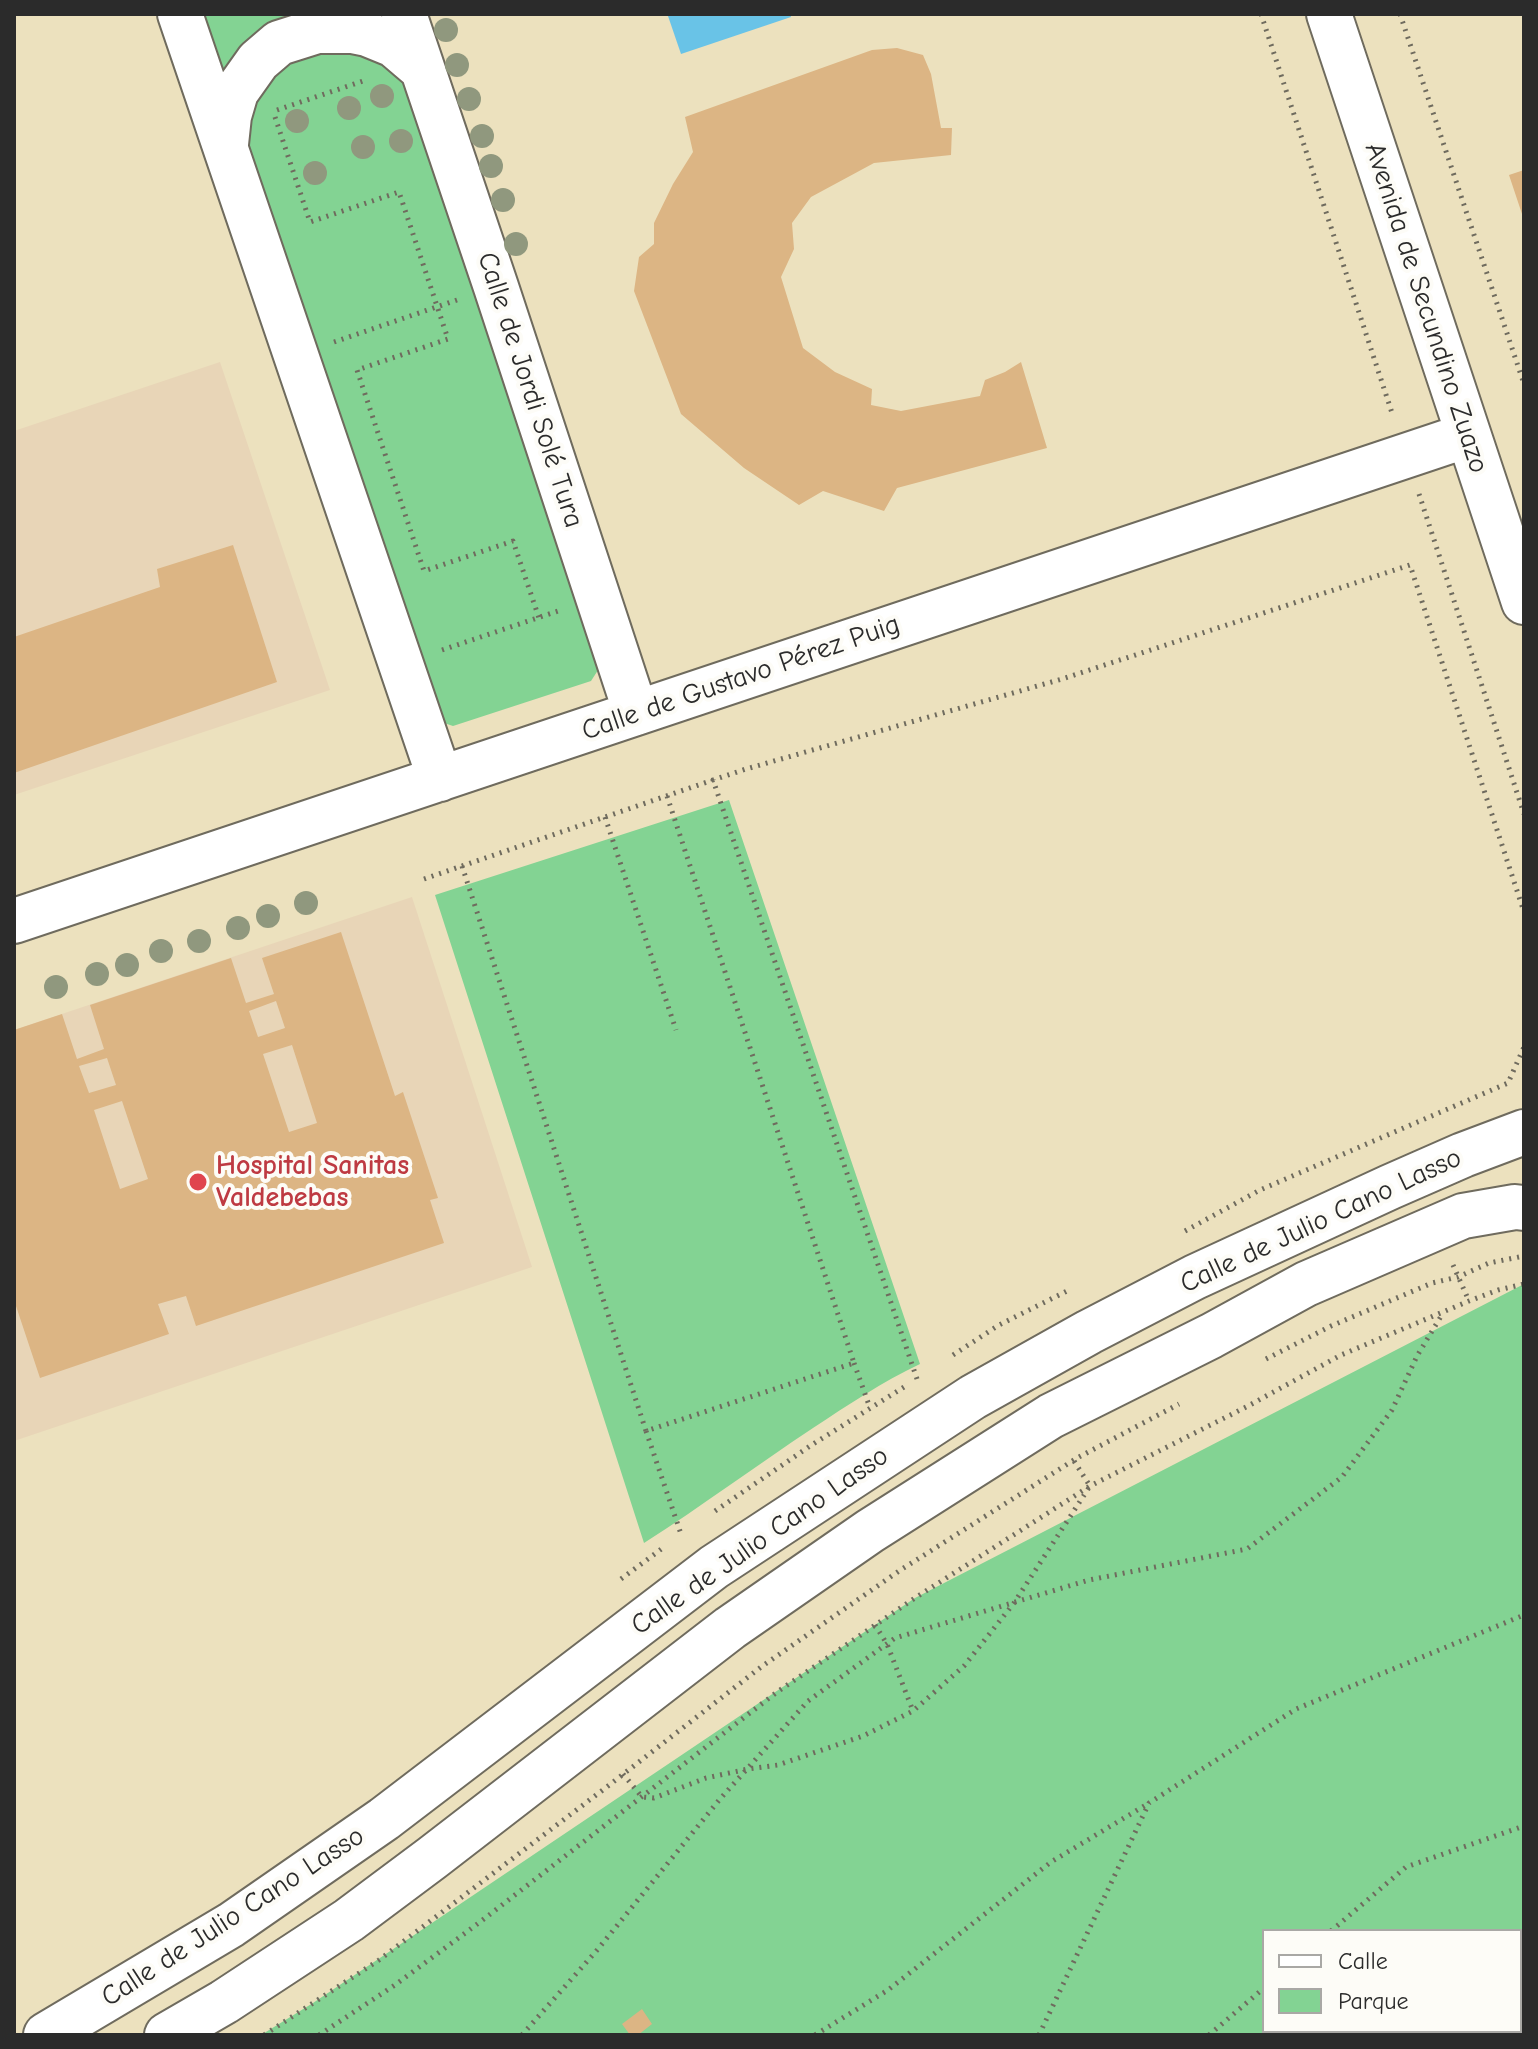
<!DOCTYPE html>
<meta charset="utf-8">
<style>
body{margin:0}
#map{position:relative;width:1538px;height:2049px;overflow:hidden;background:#ece1be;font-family:"Comic Neue",sans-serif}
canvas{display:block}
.frame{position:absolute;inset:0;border:16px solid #2b2b2b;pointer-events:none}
.legend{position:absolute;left:1262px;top:1929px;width:260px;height:104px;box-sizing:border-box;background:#fdfcf7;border:2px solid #a9a8a5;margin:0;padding:10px 14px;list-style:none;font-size:24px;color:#2b2b2b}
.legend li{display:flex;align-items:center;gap:16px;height:40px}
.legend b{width:40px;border:2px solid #a9a8a5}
</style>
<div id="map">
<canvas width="1538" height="2049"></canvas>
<div class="frame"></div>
<ul class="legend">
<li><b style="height:10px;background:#fff"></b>Calle</li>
<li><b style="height:22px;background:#83d393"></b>Parque</li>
</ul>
</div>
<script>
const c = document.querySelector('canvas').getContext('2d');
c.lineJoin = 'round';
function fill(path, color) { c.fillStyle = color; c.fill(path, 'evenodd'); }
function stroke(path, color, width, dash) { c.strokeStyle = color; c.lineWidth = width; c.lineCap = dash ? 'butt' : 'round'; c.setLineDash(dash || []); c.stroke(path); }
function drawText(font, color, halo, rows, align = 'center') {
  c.font = font + ' "Comic Neue",sans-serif'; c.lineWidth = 8; c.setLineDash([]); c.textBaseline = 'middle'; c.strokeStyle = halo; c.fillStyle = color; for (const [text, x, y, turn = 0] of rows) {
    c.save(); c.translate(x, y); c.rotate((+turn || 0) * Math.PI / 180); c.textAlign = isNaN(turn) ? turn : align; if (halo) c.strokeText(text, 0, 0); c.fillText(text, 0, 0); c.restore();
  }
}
fill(new Path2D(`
 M220 362 330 690 14 795V431Z
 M412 897 532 1267 14 1441V1030Z`), '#e8d5b7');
fill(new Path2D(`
 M194 14H388L602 664 591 681 453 726 432 719Z
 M729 800 920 1364C882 1382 848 1405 813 1428 757 1465 702 1506 644 1543L435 895Z
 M1524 1284V1941L1520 1942V1931H1264V2031H1337L1329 2035H261L313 2003 915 1598Z`), '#83d393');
fill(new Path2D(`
 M675 14H790L791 17 681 54 668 16Z`), '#69c3e7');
fill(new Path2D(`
 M897 48 923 55 931 74 941 128H952L951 155 874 163 811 197 792 223 794 249 781 277 803 348 835 372 872 389 871 405 901 411 980 396 985 380 1005 372 1021 362 1047 448 897 488 884 511 823 491 799 505 744 468 681 414 634 291 639 257 654 244V223L673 184 693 152 685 117 872 50Z
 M1524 170V217H1523L1509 175Z
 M233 545 277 682 14 773V637L160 587 157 569Z
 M341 932 395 1096 403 1092 438 1198 430 1200 444 1243 196 1326 186 1296 158 1304 169 1334 40 1378 14 1300V1030L62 1014 77 1059 104 1049 90 1005 231 958 246 1003 274 994 262 958ZM276 1001 285 1028 258 1037 249 1011ZM292 1045 317 1123 289 1132 263 1054ZM107 1058 116 1085 89 1093 79 1066ZM122 1101 148 1179 120 1189 94 1110Z
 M642 2009 652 2024 638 2035H630L622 2024Z`), '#dcb584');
const minor = new Path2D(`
 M180 14 440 779
 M404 14 496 287 636 713
 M1329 14 1524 602
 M226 144 229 116 236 92 258 61 279 43 317 31H352L367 34 394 45 421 68
 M14 921 1468 435
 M46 2035 231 1925 384 1819 714 1567 973 1397 1089 1332 1195 1277 1390 1187 1463 1155 1524 1132
 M167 2035 224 2002 349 1920 432 1858 730 1628 870 1531 1051 1416 1211 1336 1306 1284 1463 1216 1515 1207 1524 1208`);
const highway = new Path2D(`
 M1520 1997 1524 1996
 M1439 2035 1448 2031
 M1498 2035 1507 2031`);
stroke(minor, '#6f6b5e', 48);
stroke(highway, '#6f6b5e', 48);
stroke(new Path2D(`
 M1261 14 1393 416
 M1400 14 1524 384
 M277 110 366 80
 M275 117 310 222 399 192 448 339 357 370 424 571 513 541 539 618
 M334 342 457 300
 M1419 494 1524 814
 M442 650 558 611
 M605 817 676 1030
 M462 866 646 1431 854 1363 667 796
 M424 879 713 780
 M1185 1231 1260 1190 1508 1083 1524 1047
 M1453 1265 1469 1301
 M953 1355 999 1325 1069 1290
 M1266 1359 1331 1326 1432 1283 1458 1277 1489 1263 1524 1256
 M854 1363 870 1408
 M917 1379 713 780 746 769 1062 679 1410 565 1524 912
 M646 1431 681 1534
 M715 1511 813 1444 904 1387
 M621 1579 664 1547
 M875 1625 887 1644 913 1711
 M623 1774 642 1797 654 1798 706 1778 748 1769 778 1765 863 1736 913 1711 964 1666 1014 1603 1090 1486 1074 1461
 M1331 1931 1406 1867 1524 1826
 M264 2035 379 1960 608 1786 761 1667 899 1571 1077 1458 1179 1404
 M319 2035 395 1985 480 1922 777 1692 915 1598 1090 1486 1248 1406 1341 1355 1469 1301 1498 1290 1524 1284
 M522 2035 598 1949 720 1799 808 1701 895 1638 1089 1580 1247 1549 1342 1477 1392 1410 1417 1356 1443 1313
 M815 2035 888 1990 1051 1862 1149 1803
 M1039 2035 1149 1803 1296 1709 1524 1615
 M1209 2035 1264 1988`), '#6f6b5e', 5, [2, 6]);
stroke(minor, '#fff', 44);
stroke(highway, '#f6be87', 44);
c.fillStyle = '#90987e';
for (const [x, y] of [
 [446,30],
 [457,65],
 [382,96],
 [469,99],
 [349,108],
 [297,121],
 [482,136],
 [401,141],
 [363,147],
 [491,166],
 [315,173],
 [503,200],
 [516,244],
 [306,903],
 [268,916],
 [238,928],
 [199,941],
 [161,951],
 [127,965],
 [97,974],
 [56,987]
]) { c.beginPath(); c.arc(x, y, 12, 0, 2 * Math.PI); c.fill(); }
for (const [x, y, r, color] of [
 [198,1182,10,"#e0444e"]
]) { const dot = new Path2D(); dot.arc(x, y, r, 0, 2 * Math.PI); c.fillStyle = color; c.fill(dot); stroke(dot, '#fdfcf7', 3); }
drawText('28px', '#2b2b2b', '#fdfcf7', [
 ["Avenida de Secundino Zuazo",1426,308,72],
 ["Calle de Jordi Solé Tura",530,390,72],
 ["Calle de Gustavo Pérez Puig",741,678,-19],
 ["Calle de Julio Cano Lasso",1321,1221,-25],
 ["Calle de Julio Cano Lasso",760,1541,-35],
 ["Calle de Julio Cano Lasso",233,1917,-33]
]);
drawText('bold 28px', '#be3a42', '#fdfcf7', [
 ["Hospital Sanitas",216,1166],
 ["Valdebebas",216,1198]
], 'left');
</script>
